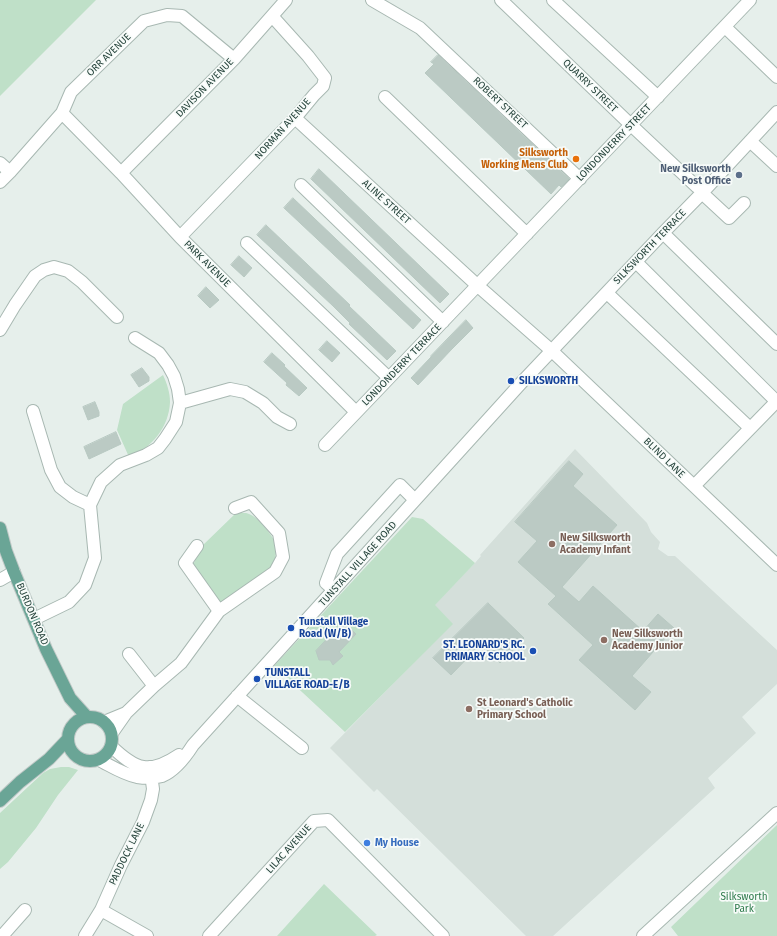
<!DOCTYPE html>
<style>
body{margin:0}
canvas{display:block;background:#e6efeb}
</style>
<canvas width="777" height="936"></canvas>
<script>
const c = document.querySelector('canvas').getContext('2d');
c.lineJoin = 'round';
function fill(path, color) { c.fillStyle = color; c.fill(path, 'evenodd'); }
function stroke(path, color, width, dash) { c.strokeStyle = color; c.lineWidth = width; c.lineCap = dash ? 'butt' : 'round'; c.setLineDash(dash || []); c.stroke(path); }
function drawText(font, color, halo, rows, align = 'center') {
  c.font = font + ' "Fira Sans",sans-serif'; c.lineWidth = 3.5; c.setLineDash([]); c.textBaseline = 'middle'; c.strokeStyle = halo; c.fillStyle = color; for (const [text, x, y, turn = 0] of rows) {
    c.save(); c.translate(x, y); c.rotate((+turn || 0) * Math.PI / 180); c.textAlign = isNaN(turn) ? turn : align; if (halo) c.strokeText(text, 0, 0); c.fillText(text, 0, 0); c.restore();
  }
}
fill(new Path2D(`
 M575 449 647 523 651 532 660 542 658 549 668 556H675L777 650V684L742 717 756 733 708 778 715 788 553 936H526L377 789 374 792 330 748 452 624 434 605 475 563 481 556 480 555Z`), '#d4dfda');
fill(new Path2D(`
 M0 0H96L0 96Z
 M163 375C167 384 170 392 170 402 169 427 152 448 129 457L117 430 123 404Z
 M236 513C239 513 243 513 246 513 259 516 270 534 277 544L275 559 269 572 222 606 193 565 202 546Z
 M412 517 423 519 475 563 435 605 453 624 345 732 274 666Z
 M61 767H69L78 770 58 795 36 828 8 862 0 869V813L43 773 50 769Z
 M777 825V936H678L671 927Z
 M324 884 377 935 375 936H277Z`), '#bfe0c8');
const building = new Path2D(`
 M438 55 569 179 561 187 559 185 551 194 425 73 434 64 431 62Z
 M319 169 449 294 440 303 311 179Z
 M293 198 421 320 413 329 284 208Z
 M266 225 350 305 349 306 396 351 387 360 349 324 350 323 333 306 257 235Z
 M239 256 252 268 244 277 231 265Z
 M206 287 219 300 210 308 198 296Z
 M466 320 473 328 452 349 418 385 411 378 431 357V356Z
 M327 341 340 353 332 362 319 350Z
 M272 353 285 365 284 366 307 388 299 396 286 385 287 383 264 362Z
 M142 368 149 377V381L139 387 131 375Z
 M95 402 99 412V416L88 420 83 407Z
 M116 432 121 444 89 459 84 447Z
 M569 461 583 474 573 486 617 525 562 587 579 602 593 586 643 631 658 614 674 628 632 676 651 692 635 710 579 660 593 645 548 604 556 596 518 562 537 541 515 522Z
 M488 603 524 638 500 663 481 644 451 675 433 658Z
 M343 622 356 634 339 652 343 656 333 665 330 660H319L316 651Z`);
fill(building, '#bbcac4');
stroke(building, '#b8c9c2', 1);
const minor = new Path2D(`
 M372 0 420 28 580 179
 M501 0 631 125 697 187
 M553 0 658 97
 M725 27 777 77
 M385 97 527 234
 M62 113 121 173 180 237 356 412
 M295 118 478 286 552 351 777 565
 M750 141 777 166
 M0 163 10 172
 M121 173 234 59 286 0
 M0 182 10 172 62 113 71 92 144 21 167 15 182 16 234 59
 M301 185 443 322
 M702 193 729 218 744 203
 M663 233 777 344
 M180 237 295 118 314 95 323 86 325 78 308 56 272 16
 M247 243 389 378
 M636 262 777 402
 M607 293 750 428
 M0 330 15 305 35 276 44 270 54 267 68 271 82 282 117 317
 M180 403 230 389 245 392 263 403 277 417 290 424
 M33 411 51 470 60 487 73 497 90 505
 M325 445 750 0
 M694 486 777 401
 M197 546 185 563 219 611
 M0 580 14 572
 M334 590 326 583 337 554 400 485 415 500
 M34 619 69 602 85 585 95 558 90 505 101 482 120 465 146 455 158 448 165 439 176 422 180 403 178 389 174 376 168 365 159 353 135 338
 M129 654 154 686
 M237 696 302 748
 M104 722 126 713
 M112 733 126 713 154 686 181 663 219 611 275 572 283 557 279 533 251 502 235 508
 M111 746C136 770 149 775 179 755
 M99 760C111 766 123 774 137 777 144 778 155 778 162 776 174 771 186 756 193 745L522 382 663 233 702 193 777 112
 M101 910 147 936
 M2 936 25 910
 M85 936 101 910 121 865 143 822 151 800 153 789 150 767
 M209 936 314 821 328 820 443 936
 M643 936 777 813`);
const major = new Path2D(`
 M0 528 6 551 14 572 46 649 70 698 87 717
 M68 739a22 22 0 1 1 44 0a22 22 0 1 1-44 0Z
 M0 801 20 782 49 759 68 739`);
stroke(minor, '#a8b8b2', 14);
stroke(major, '#c2cac8', 14);
stroke(minor, '#fff', 12);
stroke(major, '#6aa596', 12);
for (const [x, y, r, color] of [
 [576,159,4,"#e8710a"],
 [739,175,4,"#5c6f8a"],
 [511,381,4,"#1a4fb4"],
 [552,544,4,"#8d6e63"],
 [291,628,4,"#1a4fb4"],
 [604,640,4,"#8d6e63"],
 [533,651,4,"#1a4fb4"],
 [257,679,4,"#1a4fb4"],
 [469,709,4,"#8d6e63"],
 [367,843,4,"#3f7fe0"]
]) { const dot = new Path2D(); dot.arc(x, y, r, 0, 2 * Math.PI); c.fillStyle = color; c.fill(dot); stroke(dot, '#f7fbf9', 1.5); }
drawText('10px', '#24423a', '#f7fbf9', [
 ["ORR AVENUE",109,55,-44],
 ["QUARRY STREET",590,86,44],
 ["DAVISON AVENUE",205,88,-46],
 ["ROBERT STREET",500,103,43],
 ["NORMAN AVENUE",283,129,-48],
 ["LONDONDERRY STREET",614,143,-46],
 ["ALINE STREET",386,202,42],
 ["SILKSWORTH TERRACE",650,247,-46],
 ["PARK AVENUE",207,264,45],
 ["LONDONDERRY TERRACE",402,365,-46],
 ["BLIND LANE",664,458,44],
 ["TUNSTALL VILLAGE ROAD",358,564,-48],
 ["BURDON ROAD",32,614,67],
 ["LILAC AVENUE",289,849,-48],
 ["PADDOCK LANE",127,854,-64]
]);
drawText('bold 10px', '#c56008', '#f7fbf9', [
 ["Silksworth",568,153],
 ["Working Mens Club",568,165]
], 'right');
drawText('bold 10px', '#4e5e75', '#f7fbf9', [
 ["New Silksworth",731,169],
 ["Post Office",731,181]
], 'right');
drawText('bold 10px', '#164399', '#f7fbf9', [
 ["SILKSWORTH",519,381],
 ["Tunstall Village",299,622],
 ["Road (W/B)",299,634],
 ["ST. LEONARD'S RC.",525,645,"right"],
 ["PRIMARY SCHOOL",525,657,"right"],
 ["TUNSTALL",265,673],
 ["VILLAGE ROAD-E/B",265,685]
], 'left');
drawText('bold 10px', '#785e54', '#f7fbf9', [
 ["New Silksworth",560,538],
 ["Academy Infant",560,550],
 ["New Silksworth",612,634],
 ["Academy Junior",612,646],
 ["St Leonard's Catholic",477,703],
 ["Primary School",477,715]
], 'left');
drawText('bold 10px', '#366cbe', '#f7fbf9', [
 ["My House",375,843]
], 'left');
drawText('10px', '#2d7a4b', '#f7fbf9', [
 ["Silksworth",744,897],
 ["Park",744,909]
]);
</script>
